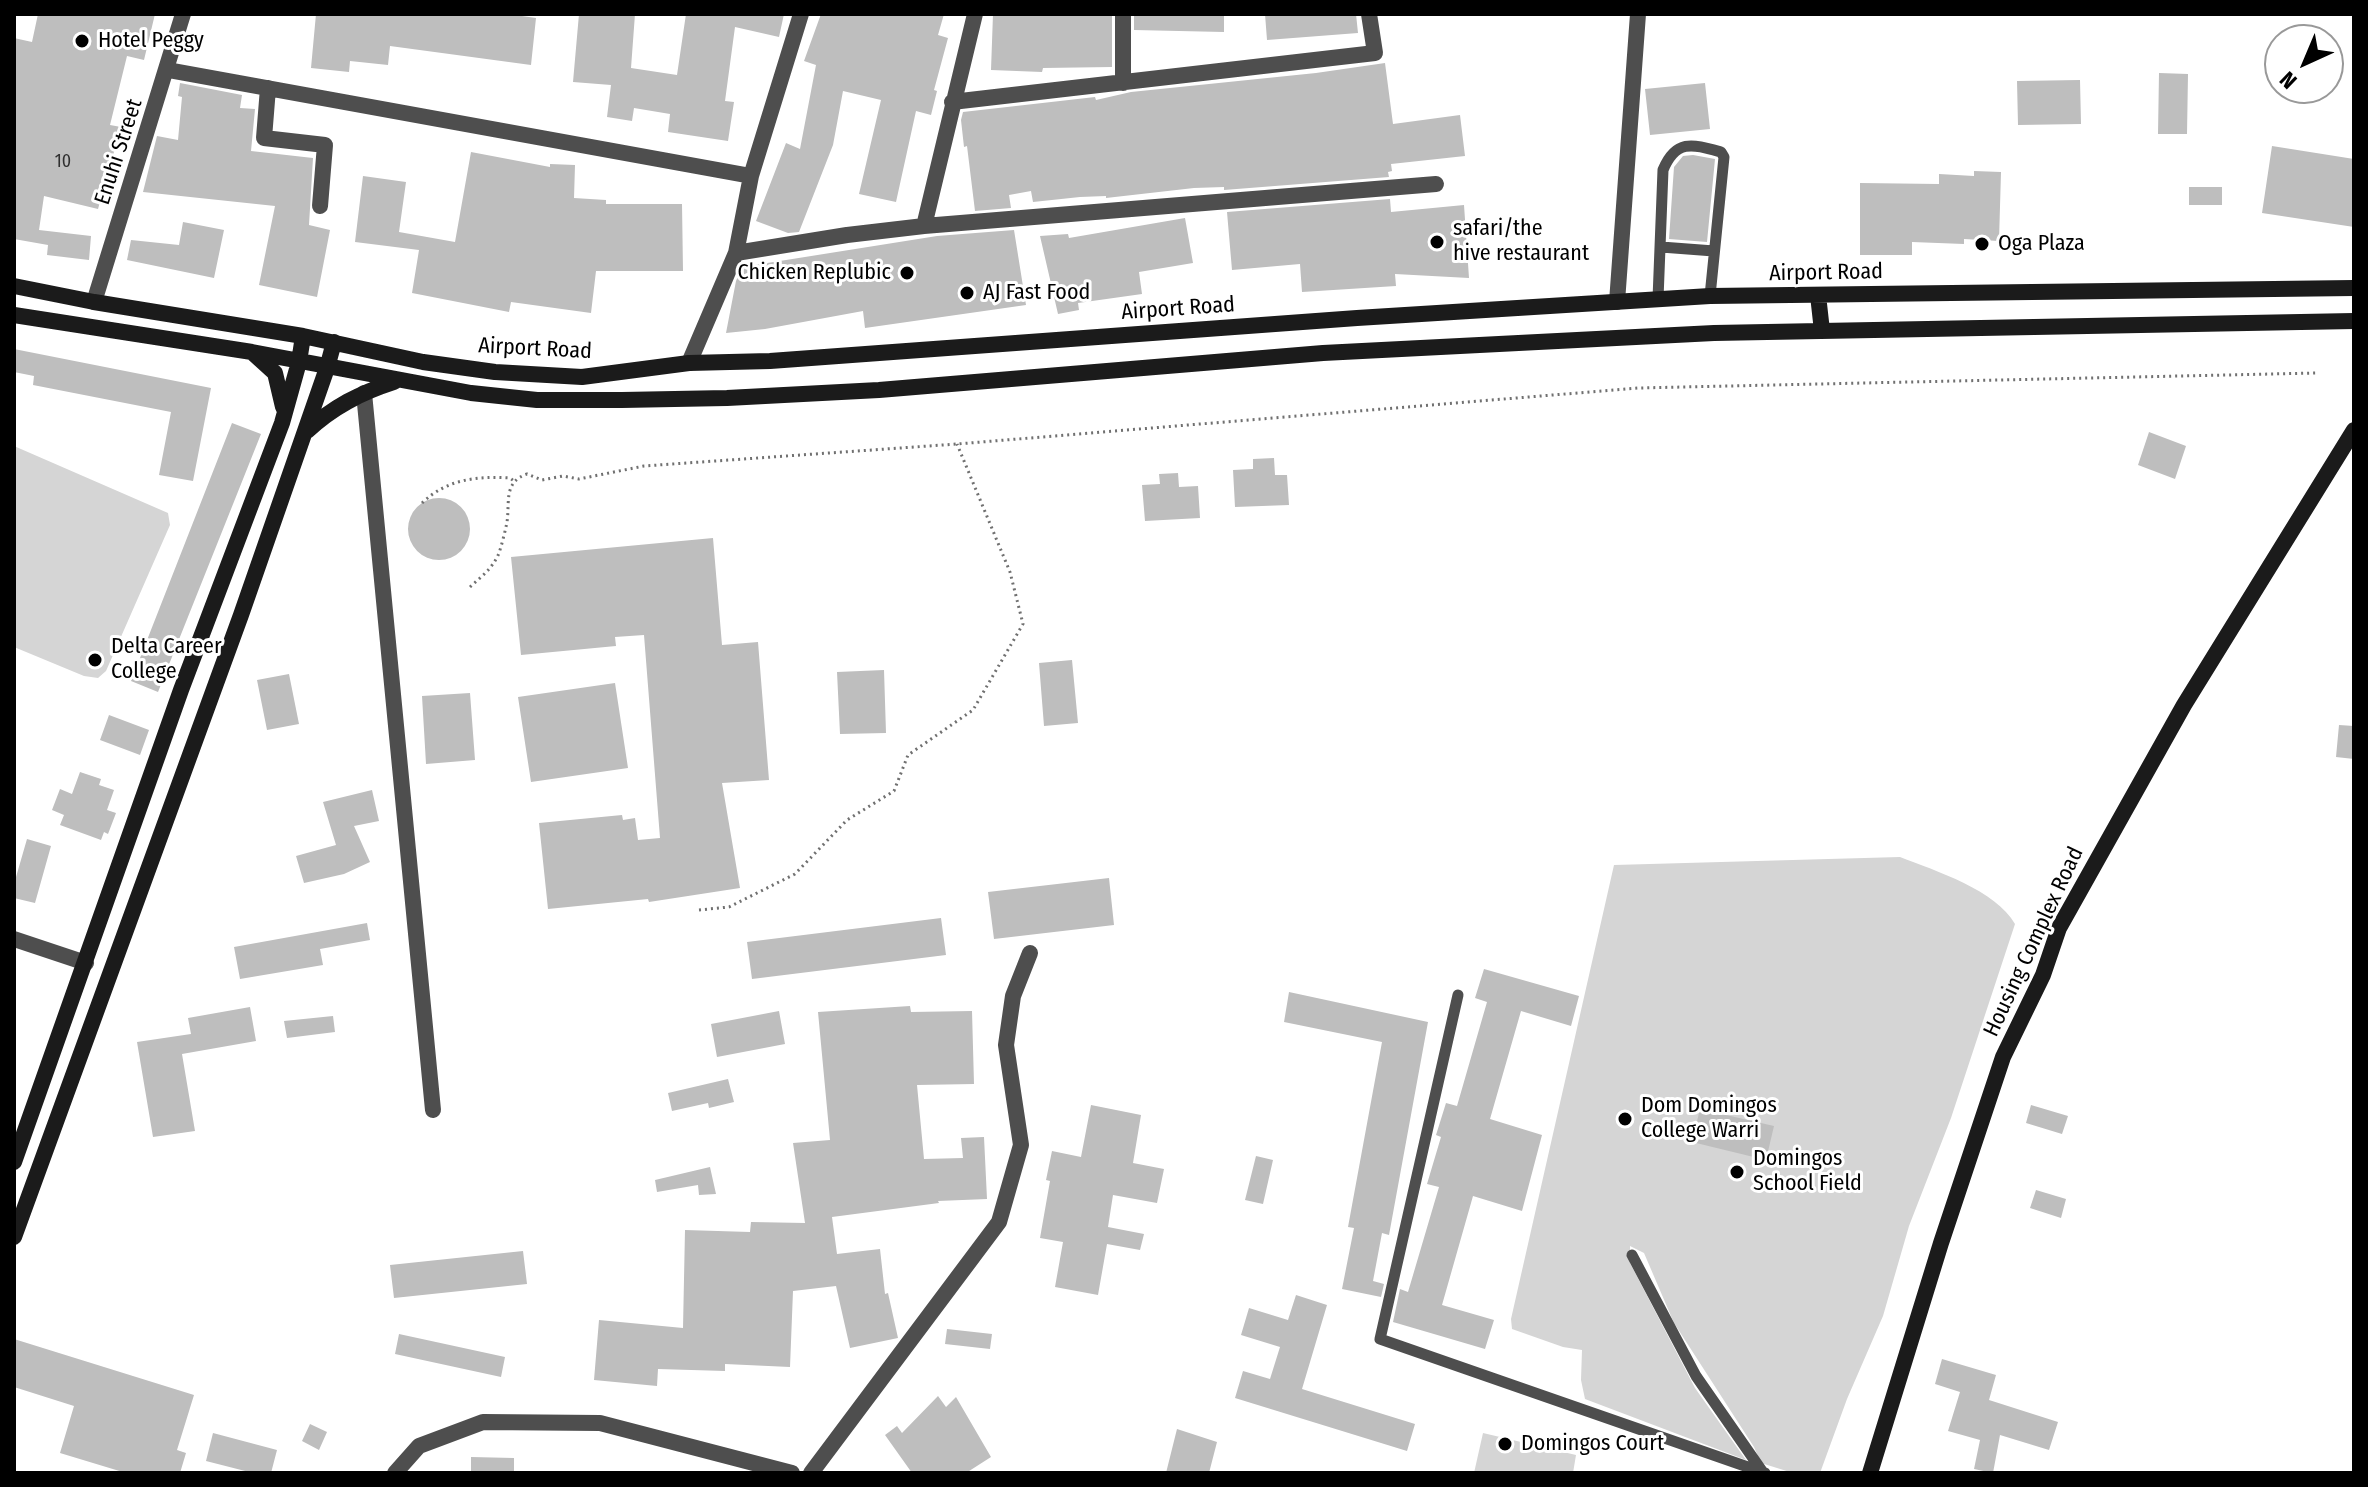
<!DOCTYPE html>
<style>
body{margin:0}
#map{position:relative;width:2368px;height:1487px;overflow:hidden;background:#fff;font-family:"Fira Sans Condensed",sans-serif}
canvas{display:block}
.frame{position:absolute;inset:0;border:16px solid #000;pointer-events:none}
.north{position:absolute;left:2264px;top:24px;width:80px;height:80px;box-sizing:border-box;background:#fff;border:2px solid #999;border-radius:50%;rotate:224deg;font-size:22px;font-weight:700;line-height:32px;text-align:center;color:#000}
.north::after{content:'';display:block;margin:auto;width:28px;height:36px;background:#000;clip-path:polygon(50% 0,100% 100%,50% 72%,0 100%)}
</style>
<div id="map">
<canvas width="2368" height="1487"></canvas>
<div class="frame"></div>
<div class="north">N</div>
</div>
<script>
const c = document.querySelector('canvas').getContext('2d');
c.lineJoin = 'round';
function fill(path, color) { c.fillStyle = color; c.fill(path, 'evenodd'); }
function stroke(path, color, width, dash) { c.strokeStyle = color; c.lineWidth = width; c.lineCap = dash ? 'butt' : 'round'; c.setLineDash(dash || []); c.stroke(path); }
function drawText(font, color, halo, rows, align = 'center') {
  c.font = font + ' "Fira Sans Condensed",sans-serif'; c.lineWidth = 6; c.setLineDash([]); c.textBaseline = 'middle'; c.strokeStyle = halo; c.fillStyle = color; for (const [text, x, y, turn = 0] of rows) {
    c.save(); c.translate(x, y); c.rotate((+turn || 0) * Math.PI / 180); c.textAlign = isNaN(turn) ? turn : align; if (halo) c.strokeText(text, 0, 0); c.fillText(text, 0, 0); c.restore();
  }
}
fill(new Path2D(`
 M14 446 168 513 170 525 106 671 98 678 84 676 14 647Z
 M1900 857C1936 871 1996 890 2015 924L1951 1118 1909 1226 1883 1316 1847 1399 1820 1473H1793L1761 1463 1754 1447 1674 1323 1644 1253 1630 1246V1263L1695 1388 1746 1460 1585 1399 1581 1380 1582 1350 1563 1347 1512 1329 1511 1319 1614 865Z
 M1483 1433 1576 1455 1573 1473H1474Z`), '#d5d5d5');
fill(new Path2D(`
 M38 14H155L144 60 127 56 110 125 121 127 98 209 44 196 39 230 91 236 89 260 47 255 48 245 14 239V38L32 42Z
 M316 14H508L536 18 531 65 390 46 388 65 350 61 349 72 311 68Z
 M579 14H635L631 68 677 75 686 14H784L779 37 735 27 725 101 734 102 728 141 668 132 670 114 634 108 632 121 607 117 611 85 573 82Z
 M821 14H944L938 35 948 38 934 90 937 91 931 115 916 111 896 202 859 194 881 100 843 91 833 145 799 232 788 233 756 221 786 143 800 149 816 65 804 61Z
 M993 14H1112V67L1043 68 1042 72 991 70Z
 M1134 14H1224V32L1134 30Z
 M1265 14H1356L1358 33 1267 40Z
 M1385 63 1393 124 1460 115 1465 156 1391 164 1392 171 1388 172 1389 177 1224 190V187L1194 188 1106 198V196L1080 197 1033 202 1031 191 1009 195 1011 208 975 211 967 146 964 147 961 120 963 112 1060 101 1095 97 1096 100 1131 92 1316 73Z
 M2159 73 2188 74 2187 134H2158Z
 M2080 80 2081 124 2018 125 2017 81Z
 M180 83 242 95 240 108 255 109 251 151 313 158 309 225 330 230 317 297 259 285 275 206 143 192 157 136 178 140 182 97 178 96Z
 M1705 83 1710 129 1650 135 1645 89Z
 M2272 146 2354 159V227L2262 213Z
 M471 152 550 167V164L575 165 574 198 606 200V204H682L683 271H596L591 313 511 302 509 312 412 293 419 250 355 242 363 176 406 182 399 232 455 242Z
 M1693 155 1715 159 1707 242 1669 239 1674 167 1683 156Z
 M1974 171 2001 172 1999 241 1964 239V244L1912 242V255H1860V183L1939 184V174L1974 176Z
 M2189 187H2222V205H2189Z
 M1390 199 1391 212 1464 205 1469 278 1395 274 1396 286 1302 292 1300 264 1232 270 1227 212Z
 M1185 218 1193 263 1139 272 1142 294 1078 303 1079 310 1058 314 1040 236 1068 234 1069 238Z
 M183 222 224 230 214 278 127 260 131 240 179 245Z
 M1014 230 1026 305 865 328 863 311 765 329 726 333 736 281 742 267 937 236Z
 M14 349 211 388 193 481 159 475 171 412 33 385 34 376 14 372Z
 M232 423 261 434 158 692 131 681Z
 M2149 432 2186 446 2175 479 2138 465Z
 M1274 458 1275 475H1287L1289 505 1235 507 1233 470 1253 469V459Z
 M1178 473 1179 487 1198 486 1200 518 1145 521 1142 485 1160 484 1159 474Z
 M408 529a31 31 0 1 1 62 0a31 31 0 1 1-62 0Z
 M713 538 722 645 758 642 769 780 722 783 740 888 649 902 648 899 548 909 539 823 622 815 623 820 635 818 638 840 660 838 644 635 615 637 616 646 521 655 511 557Z
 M1072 660 1078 723 1044 726 1039 663Z
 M884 670 886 733 840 734 837 672Z
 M289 674 299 724 267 730 257 680Z
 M615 683 628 768 531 782 518 697Z
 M470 693 475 760 426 764 422 696Z
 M109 715 149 730 140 755 100 740Z
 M2339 725 2354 726V759L2336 757Z
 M80 772 101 779 99 785 114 790 107 810 116 813 108 834 104 832 101 840 60 825 64 815 52 810 60 789 72 794Z
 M372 790 379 821 354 826 370 862 344 874 304 883 296 856 336 845 323 802Z
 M27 839 51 846 35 903 14 898V884Z
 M1109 878 1114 925 994 939 988 892Z
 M941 918 946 955 752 979 747 942Z
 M367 923 370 940 320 949 323 965 240 979 234 947Z
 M1484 969 1579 996 1571 1026 1521 1011 1490 1119 1542 1135 1522 1211 1473 1196 1442 1305 1494 1320 1485 1349 1393 1322 1400 1289 1408 1292 1439 1187 1427 1184 1441 1137 1436 1135 1446 1103 1457 1106 1487 1002 1475 998Z
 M1289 992 1428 1022 1389 1235 1382 1233 1373 1281 1384 1284 1381 1297 1342 1289 1354 1228 1348 1227 1382 1042 1284 1022Z
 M910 1006 911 1012 972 1011 974 1084 917 1085 924 1159 963 1158 961 1138 984 1137 987 1199 938 1201 939 1203 832 1217 837 1254 880 1249 885 1294 888 1293 898 1338 850 1348 836 1286 793 1291 790 1367 725 1364V1371L658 1369 657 1386 594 1380 599 1320 683 1328 685 1230 750 1232 751 1222 805 1223 793 1143 830 1140 818 1012Z
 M250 1007 256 1041 182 1054 195 1131 153 1137 137 1042 191 1034 188 1018Z
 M779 1011 785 1044 717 1057 711 1024Z
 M333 1016 335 1032 287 1038 284 1021Z
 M728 1079 734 1102 709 1108 708 1103 672 1111 668 1093Z
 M1091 1105 1141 1115 1133 1163 1164 1169 1157 1203 1113 1195 1108 1227 1144 1234 1140 1250 1107 1244 1098 1295 1055 1287 1063 1242 1040 1238 1050 1181 1046 1180 1052 1151 1081 1157Z
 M2031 1105 2068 1116 2062 1134 2026 1123Z
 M1700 1109 1774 1126 1766 1160 1692 1142Z
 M1256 1156 1273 1160 1263 1204 1245 1200Z
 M710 1167 716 1194 699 1195 698 1185 657 1192 655 1180Z
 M2036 1190 2066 1199 2061 1218 2030 1208Z
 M523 1251 527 1284 394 1298 390 1265Z
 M1296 1295 1327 1305 1302 1389 1415 1424 1407 1451 1235 1398 1243 1371 1270 1379 1280 1347 1241 1335 1249 1308 1288 1320Z
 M947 1329 992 1334 990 1349 945 1344Z
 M399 1334 505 1357 501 1377 395 1354Z
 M14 1339 194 1395 177 1450 186 1453 180 1473H126L60 1453 74 1406 14 1387Z
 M1942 1359 1996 1375 1989 1400 2058 1422 2049 1450 2000 1435 1993 1473 1974 1469 1980 1440 1948 1431 1960 1392 1935 1384Z
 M938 1396 946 1407 956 1397 991 1457 966 1473H912L885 1435 897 1426 902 1433Z
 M310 1424 327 1432 319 1450 302 1441Z
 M1177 1429 1217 1442 1209 1473H1166Z
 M213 1433 277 1450 271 1473H253L206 1461Z
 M471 1457 514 1458V1473H471Z`), '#bebebe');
stroke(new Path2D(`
 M422 503C447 479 477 476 510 478L514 481
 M470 587C481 577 493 568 499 553 502 544 505 532 507 522 510 503 503 482 527 474L542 480 563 476 579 479 644 466 957 444 1638 388 2316 373
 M699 910 729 907 795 874 847 820 894 791 908 755 973 710 1023 624 1010 572 957 444`), '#707070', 3, [2, 4]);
stroke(new Path2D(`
 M1661 247 1714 251
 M1658 299 1663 170C1676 139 1692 144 1721 152L1724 157 1710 296
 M1458 995 1380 1339 1765 1473
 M1632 1255 1696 1376 1762 1471`), '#4e4e4e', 11);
stroke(new Path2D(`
 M168 70 751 176
 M1123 83V14
 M268 88 264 138 325 145 320 206
 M952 102 1375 53 1369 14
 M924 226 975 14
 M736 253 847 235 924 226 1436 184
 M94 302 183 14
 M1617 302 1638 14
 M689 363 736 253 751 176 801 14
 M364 393 433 1110
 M14 939 86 963
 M395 1473 419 1446 483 1422 600 1423 792 1473
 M811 1473 999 1222 1021 1145 1006 1045 1013 996 1030 953`), '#4e4e4e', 16);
stroke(new Path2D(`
 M14 286 94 302 303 336 423 362 495 372 582 377 689 363 770 361 1357 318 1710 296 2354 288
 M1818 295 1822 331
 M14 315 252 352 471 393 537 400H622L727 398 879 390 1323 353 1714 333 2354 321
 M253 353 275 373 283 407
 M307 431C333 407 360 393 394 382
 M14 1162 181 690 282 423 299 362 303 336
 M14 1237 241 615 327 368 334 342
 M1870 1473 1941 1243 2003 1057 2043 975 2059 928 2184 705 2354 430`), '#1b1b1b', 16);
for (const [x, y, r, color] of [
 [82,41,8,"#000"],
 [1437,242,8,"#000"],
 [1982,244,8,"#000"],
 [907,273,8,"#000"],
 [967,293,8,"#000"],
 [95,660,8,"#000"],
 [1625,1119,8,"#000"],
 [1737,1172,8,"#000"],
 [1505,1444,8,"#000"]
]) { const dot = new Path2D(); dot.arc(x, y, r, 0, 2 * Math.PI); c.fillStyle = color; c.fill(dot); stroke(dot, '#fff', 3); }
drawText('18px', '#303030', null, [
 ["10",63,162]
]);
drawText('22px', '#000', '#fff', [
 ["Hotel Peggy",98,41],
 ["safari/the",1453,229],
 ["hive restaurant",1453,254],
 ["Oga Plaza",1998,244],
 ["Chicken Replubic",891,273,"right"],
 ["AJ Fast Food",983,293],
 ["Delta Career",111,647],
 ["College",111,672],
 ["Dom Domingos",1641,1106],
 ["College Warri",1641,1131],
 ["Domingos",1753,1159],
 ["School Field",1753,1184],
 ["Domingos Court",1521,1444]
], 'left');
drawText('22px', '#000', '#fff', [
 ["Enuhi Street",119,152,-72],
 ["Airport Road",1826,273,-1],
 ["Airport Road",1178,309,-4],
 ["Airport Road",535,349,3],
 ["Housing Complex Road",2034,942,-65]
]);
</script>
